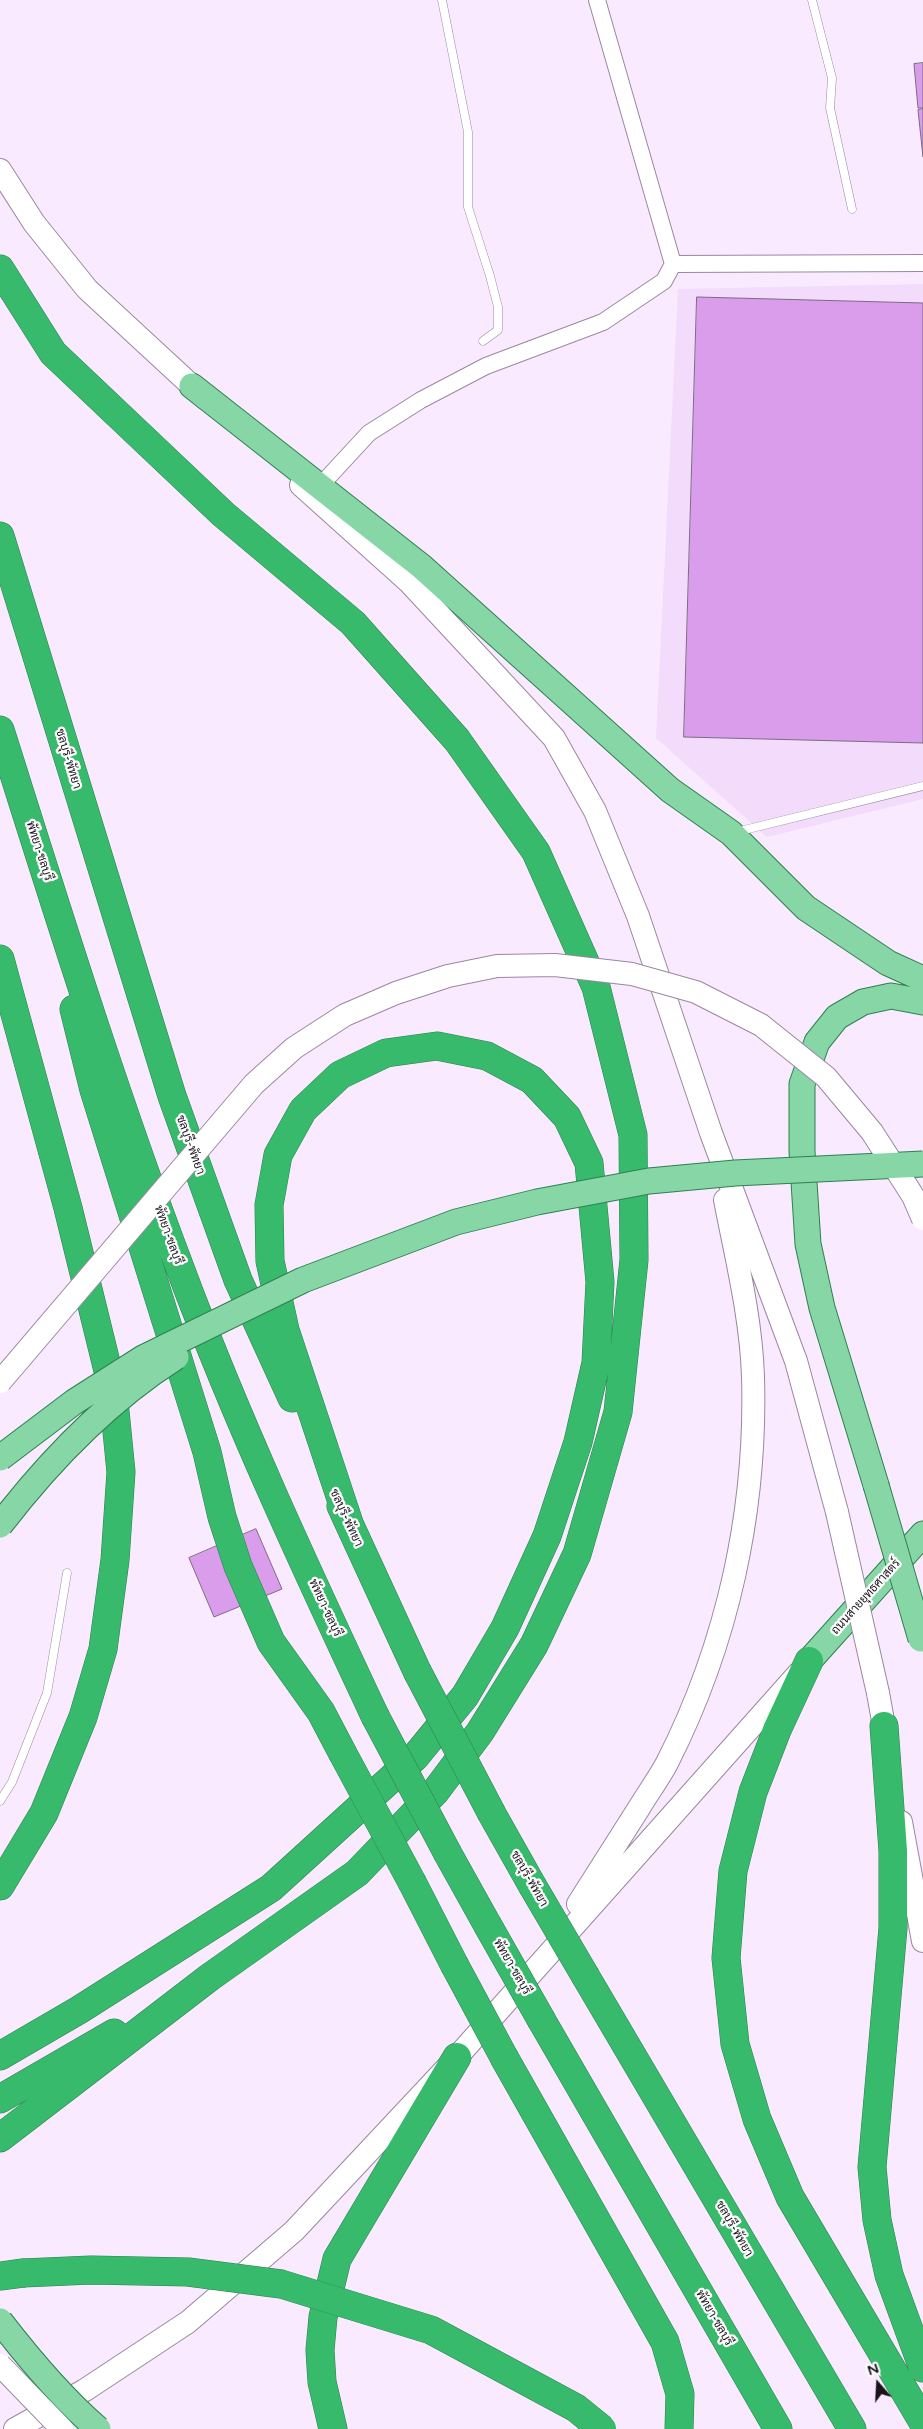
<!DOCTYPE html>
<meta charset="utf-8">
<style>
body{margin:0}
#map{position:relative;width:923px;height:2429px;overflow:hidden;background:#faeaff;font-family:"Varela Round",sans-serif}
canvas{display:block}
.north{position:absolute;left:853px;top:2359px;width:50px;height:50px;-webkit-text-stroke:4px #fff;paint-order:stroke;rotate:341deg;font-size:14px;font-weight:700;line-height:20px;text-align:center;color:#1a141c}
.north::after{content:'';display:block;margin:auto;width:18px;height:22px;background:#1a141c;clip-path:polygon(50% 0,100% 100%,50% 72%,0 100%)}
</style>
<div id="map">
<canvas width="923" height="2429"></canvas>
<div class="north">N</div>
</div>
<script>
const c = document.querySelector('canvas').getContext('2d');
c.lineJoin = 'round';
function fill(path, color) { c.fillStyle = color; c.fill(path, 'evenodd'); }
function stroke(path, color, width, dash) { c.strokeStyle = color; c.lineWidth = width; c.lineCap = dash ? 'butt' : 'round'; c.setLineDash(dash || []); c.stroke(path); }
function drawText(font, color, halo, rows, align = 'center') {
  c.font = font + ' "Varela Round",Sarabun,sans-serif'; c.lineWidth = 4.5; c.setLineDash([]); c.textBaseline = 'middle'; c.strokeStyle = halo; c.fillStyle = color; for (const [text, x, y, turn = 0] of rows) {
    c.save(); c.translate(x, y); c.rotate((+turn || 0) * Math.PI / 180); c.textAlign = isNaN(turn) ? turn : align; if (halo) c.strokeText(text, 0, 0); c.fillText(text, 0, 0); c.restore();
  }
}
fill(new Path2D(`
 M923 284V799L767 837 656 738 678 289Z`), '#f3dbfb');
const building = new Path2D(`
 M923 63V108H918L914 64Z
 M923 109V157L918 110Z
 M697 297 923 303V743L684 737Z
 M256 1529 282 1589 214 1617 189 1558Z`);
fill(building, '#da9dec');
stroke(building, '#7c6b82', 1);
const service = new Path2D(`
 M442 0 468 132V207L490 276 498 307V330L483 341
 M812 0 832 78 830 108 852 209
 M736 832 923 786
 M0 1801 12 1782 47 1693 67 1573`);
const minor = new Path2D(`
 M673 264 923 263
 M320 486 369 433 421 400 486 366 603 322 664 281 673 264 597 0`);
const secondary = new Path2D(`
 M0 170 34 223 87 289 205 398
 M301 485 409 582 554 738 595 811 638 916 711 1133 796 1361 837 1512
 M878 1693 887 1743
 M901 1822 923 1941
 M578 1904C598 1872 619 1840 639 1808 648 1793 659 1778 667 1763 728 1643 757 1510 753 1376 751 1317 736 1257 725 1200
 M15 2429 85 2390 188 2322 294 2231 457 2057 798 1674`);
const primary = new Path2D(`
 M192 386 421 566 670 790 731 833 806 908 888 963 923 979
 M876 1485 822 1308 808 1244 802 1151V1084L817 1042 837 1017 863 1002 891 996 923 1002
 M809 1661 923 1534`);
const motorway = new Path2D(`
 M0 269 53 353 223 514 353 623 457 740 536 852 596 987 633 1135 634 1260 618 1412 577 1554 534 1645 480 1732 435 1792 357 1873 210 1977 0 2138
 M0 536 172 1096 238 1280 292 1398
 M0 730C57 910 113 1091 180 1268 237 1421 306 1569 375 1716
 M0 959 68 1208 113 1391 121 1472 115 1560 103 1649 83 1717 44 1813 0 1886
 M74 1009 94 1090 207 1452 222 1517 238 1566 271 1642 321 1712 342 1752
 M341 1506 417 1671
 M809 1661 777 1730 753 1792 733 1871 726 1958 735 2044 757 2119 790 2197 923 2422
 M884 1726 893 1851V1928L872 2167 877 2220 889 2275 923 2368
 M492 1814 532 1885
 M448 1854 487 1924
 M413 1884 454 1964
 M586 1977 852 2429
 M542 2021 778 2429
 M0 2056 79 2010 271 1888 415 1757 465 1696 505 1628 547 1536 578 1442 596 1363 600 1282 589 1163 567 1117 532 1080 487 1056 437 1046 386 1053 340 1075 303 1110 278 1155 269 1205 270 1261 285 1330 349 1523
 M505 2059 665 2342 680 2394 679 2429
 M0 2099 114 2033
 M0 2276 23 2273
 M333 2429 322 2382 320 2350 323 2317 337 2259 457 2057`);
stroke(service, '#99889f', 9);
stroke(minor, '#99889f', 18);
stroke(secondary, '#99889f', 24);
stroke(primary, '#2d804f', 27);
stroke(motorway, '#2d804f', 29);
stroke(service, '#fff', 8);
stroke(minor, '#fff', 16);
stroke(secondary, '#fff', 22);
stroke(primary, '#87d6a6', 25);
stroke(motorway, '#37ba6b', 28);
const secondaryBridge = new Path2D(`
 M0 1382 254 1084 294 1048 345 1015 396 993 448 976 497 966 555 965 632 974 696 992 761 1025 826 1077 872 1132 913 1196 923 1219
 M837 1512 878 1693
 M0 2365 62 2429`);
const primaryBridge = new Path2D(`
 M0 1458 74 1402 143 1358 303 1280 456 1222 537 1202 649 1181 735 1173 923 1164
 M876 1485 921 1639
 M0 1525C50 1460 107 1401 176 1357
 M0 2321C30 2360 61 2397 98 2429`);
const motorwayBridge = new Path2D(`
 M417 1671 492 1814
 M375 1716 448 1854
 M342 1752 413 1884
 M532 1885 586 1977
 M487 1924 542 2021
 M454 1964 505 2059
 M23 2273 91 2270 188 2272 281 2284 431 2330 576 2408 602 2429`);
stroke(secondaryBridge, '#99889f', 24, []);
stroke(primaryBridge, '#2d804f', 27, []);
stroke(motorwayBridge, '#2d804f', 29, []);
stroke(secondaryBridge, '#fff', 22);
stroke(primaryBridge, '#87d6a6', 25);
stroke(motorwayBridge, '#37ba6b', 28);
drawText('12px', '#1a141c', '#fff', [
 ["ชลบุรี-พัทยา",68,759,73],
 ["พัทยา-ชลบุรี",39,851,72],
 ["ชลบุรี-พัทยา",190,1145,70],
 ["พัทยา-ชลบุรี",168,1235,70],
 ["ชลบุรี-พัทยา",346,1518,65],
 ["ถนนสายยุทธศาสตร์",866,1597,-48],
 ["พัทยา-ชลบุรี",325,1608,65],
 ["ชลบุรี-พัทยา",529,1879,60],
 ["พัทยา-ชลบุรี",512,1967,60],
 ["ชลบุรี-พัทยา",734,2229,60],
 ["พัทยา-ชลบุรี",714,2318,60]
]);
</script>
